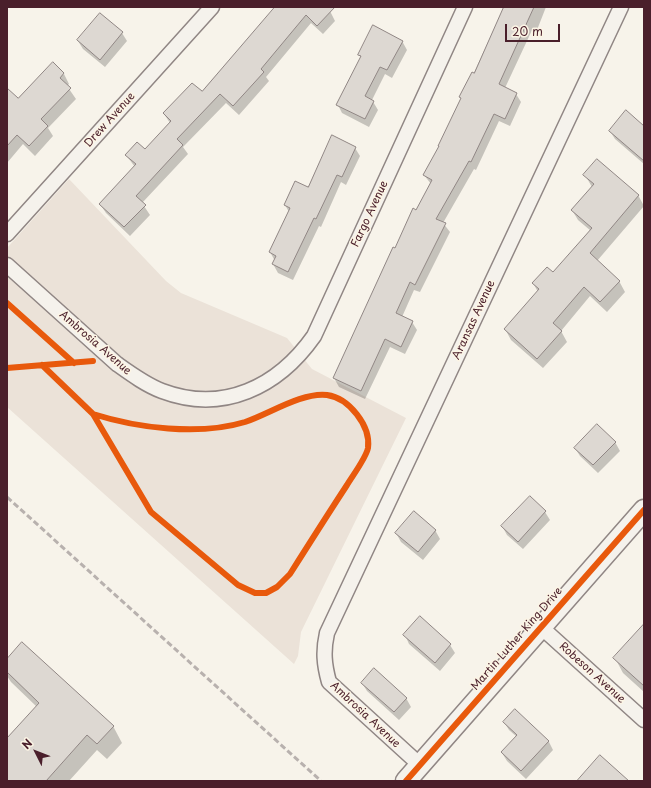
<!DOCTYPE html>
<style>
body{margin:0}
#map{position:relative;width:651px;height:788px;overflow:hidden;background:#f7f3ea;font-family:"Playpen Sans",sans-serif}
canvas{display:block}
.frame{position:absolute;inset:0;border:8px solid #4a1f2b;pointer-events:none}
.north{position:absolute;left:16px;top:732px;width:40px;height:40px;-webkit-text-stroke:3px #fcf5e5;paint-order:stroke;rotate:312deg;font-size:11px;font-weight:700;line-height:16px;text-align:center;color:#4a1f2b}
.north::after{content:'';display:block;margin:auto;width:14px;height:18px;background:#4a1f2b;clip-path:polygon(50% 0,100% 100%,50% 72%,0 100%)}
.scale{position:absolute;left:505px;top:24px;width:55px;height:18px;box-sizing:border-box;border:2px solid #4a1f2b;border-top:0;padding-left:5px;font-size:12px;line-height:14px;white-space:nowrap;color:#4a1f2b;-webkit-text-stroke:3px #fcf5e5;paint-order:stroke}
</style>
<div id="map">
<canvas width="651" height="788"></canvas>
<div class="frame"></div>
<div class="north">N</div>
<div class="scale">20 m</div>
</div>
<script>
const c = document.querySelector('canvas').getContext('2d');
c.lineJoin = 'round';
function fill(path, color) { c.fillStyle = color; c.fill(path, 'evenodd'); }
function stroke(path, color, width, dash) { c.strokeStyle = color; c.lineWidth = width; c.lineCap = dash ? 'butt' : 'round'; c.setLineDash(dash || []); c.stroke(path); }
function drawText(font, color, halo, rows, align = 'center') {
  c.font = font + ' "Playpen Sans",sans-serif'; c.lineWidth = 3; c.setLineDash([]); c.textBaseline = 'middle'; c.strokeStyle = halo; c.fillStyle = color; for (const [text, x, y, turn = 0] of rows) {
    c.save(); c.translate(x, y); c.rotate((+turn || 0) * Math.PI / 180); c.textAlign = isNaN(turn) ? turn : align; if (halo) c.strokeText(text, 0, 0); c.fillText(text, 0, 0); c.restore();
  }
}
fill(new Path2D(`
 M69 179 166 281 181 293 287 338 312 369 406 418 301 632 298 656 294 664 7 407V248Z`), '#ebe2d8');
fill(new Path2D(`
 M276 7H333L330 11 335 21 323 34 311 23 266 77 269 81 239 115 226 103 183 147 188 154 142 203 150 215 130 236 106 213 100 204 135 167 126 155 145 150 170 123 164 114 202 93Z
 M504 7H546L537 30 533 28 505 88 516 94 521 102 510 126 499 121 476 170 474 169 443 223 450 232 420 292 414 290 402 317 412 322 417 330 405 354 390 347 365 399 339 387 334 378 395 249 431 184 424 175 440 147Z
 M100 14 122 33 127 41 105 67 83 49 78 41Z
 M402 41 407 50 392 78 385 74 372 100 378 110 369 127 342 113 338 105 361 58 359 55Z
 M64 74 69 84 67 86 76 99 48 128 53 136 35 156 23 144 7 163V99L18 100Z
 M644 127V164L615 139 610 131Z
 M355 148 360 156 346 185 341 182 321 227 319 226 293 280 278 273 273 264 275 261 270 252 289 212 285 205Z
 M585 175 638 195 644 206 597 261 619 281 625 292 607 312 590 296 561 331 567 342 543 368 511 340 505 329 538 292 533 283 553 273 591 231 578 220 572 210 592 187Z
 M615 442 620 451 598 473 580 456 575 448Z
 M530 497 545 512 550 520 523 549 507 535 502 526Z
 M435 530 440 539 423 560 401 542 396 533Z
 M644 625V692L623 673 615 658Z
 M405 635 450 645 455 653 440 671 409 644Z
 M7 660 113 726 122 743 107 759 97 750 69 781H7V739L37 707 11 682 7 676Z
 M362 683 406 698 411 707 399 720 367 691Z
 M515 710 549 742 553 750 526 779 507 761 502 753 517 737 509 730 504 722Z`), '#0003');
const building = new Path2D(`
 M275 7H335L317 26 306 15 261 69 264 72 233 106 220 94 177 139 183 145 136 196 146 205 124 227 99 204 136 164 125 155 137 142 145 149 171 121 163 113 192 83 202 91Z
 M504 7H534L499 84 517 93 505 119 494 114 471 162 469 161 436 219 446 223 415 285 410 282 396 313 413 321 401 347 385 339 361 391 333 378 393 247 395 248 413 208 416 210 432 180 423 175 439 146H438L461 98 459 97 472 72 474 73Z
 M100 13 123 32 100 60 77 40Z
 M373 25 403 41 387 70 380 67 365 96 374 101 365 119 336 105 361 56 358 55Z
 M53 62 64 73 60 78 71 88 41 119 48 126 29 146 17 135 7 146V88L18 98Z
 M626 110 644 126V161L609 131Z
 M332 135 356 147 342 177 337 175 316 219 314 218 288 272 272 264 276 256 269 252 290 208 284 205 295 181 308 187Z
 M597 159 639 195 590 253 620 281 600 302 584 287 553 323 562 331 537 359 504 329 539 289 532 283 547 267 553 272 592 228 571 210 594 184 583 175Z
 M597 424 616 442 593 465 574 448Z
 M530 496 546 511 518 542 501 526Z
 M414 511 436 530 418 552 395 533Z
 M420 616 451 644 435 663 403 635Z
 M644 624V686L613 658Z
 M22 642 114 726 97 744 87 735 46 781H7V738L39 703 7 672V659Z
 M374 668 407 698 394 712 361 683Z
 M515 709 549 741 521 771 501 752 517 735 503 722Z
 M600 755 629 781H577Z`);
fill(building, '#ddd8d2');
stroke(building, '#908684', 1);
const minor = new Path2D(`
 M7 234 212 7
 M7 265 117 364C131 374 146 385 162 391 223 414 278 387 314 336L465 7
 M541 627 644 720
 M420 765 329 682C324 664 323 651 327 633L621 7`);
const secondary = new Path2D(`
 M406 781 644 510`);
stroke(minor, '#908684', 17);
stroke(secondary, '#908684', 23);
stroke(minor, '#f5f2ec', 14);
stroke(secondary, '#f5f2ec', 20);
stroke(new Path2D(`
 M7 497 321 781`), '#b8b1ae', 3, [6, 3]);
stroke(new Path2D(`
 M7 303 74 363
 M42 365 93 414 151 512 238 585 255 593H266L277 587 290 574C309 544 328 514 347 485 353 475 366 458 368 448 371 426 349 398 327 395 302 392 269 414 245 422 199 436 137 428 93 414
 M7 368 93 361
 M406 781 644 510`), '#e8590c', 6);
drawText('11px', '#4a1f2b', '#fcf5e5', [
 ["Drew Avenue",110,120,-48],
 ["Fargo Avenue",370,214,-65],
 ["Aransas Avenue",474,320,-65],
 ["Ambrosia Avenue",95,343,41],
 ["Martin Luther King Drive",517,639,-49],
 ["Robeson Avenue",592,673,42],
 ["Ambrosia Avenue",365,715,43]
]);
</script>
